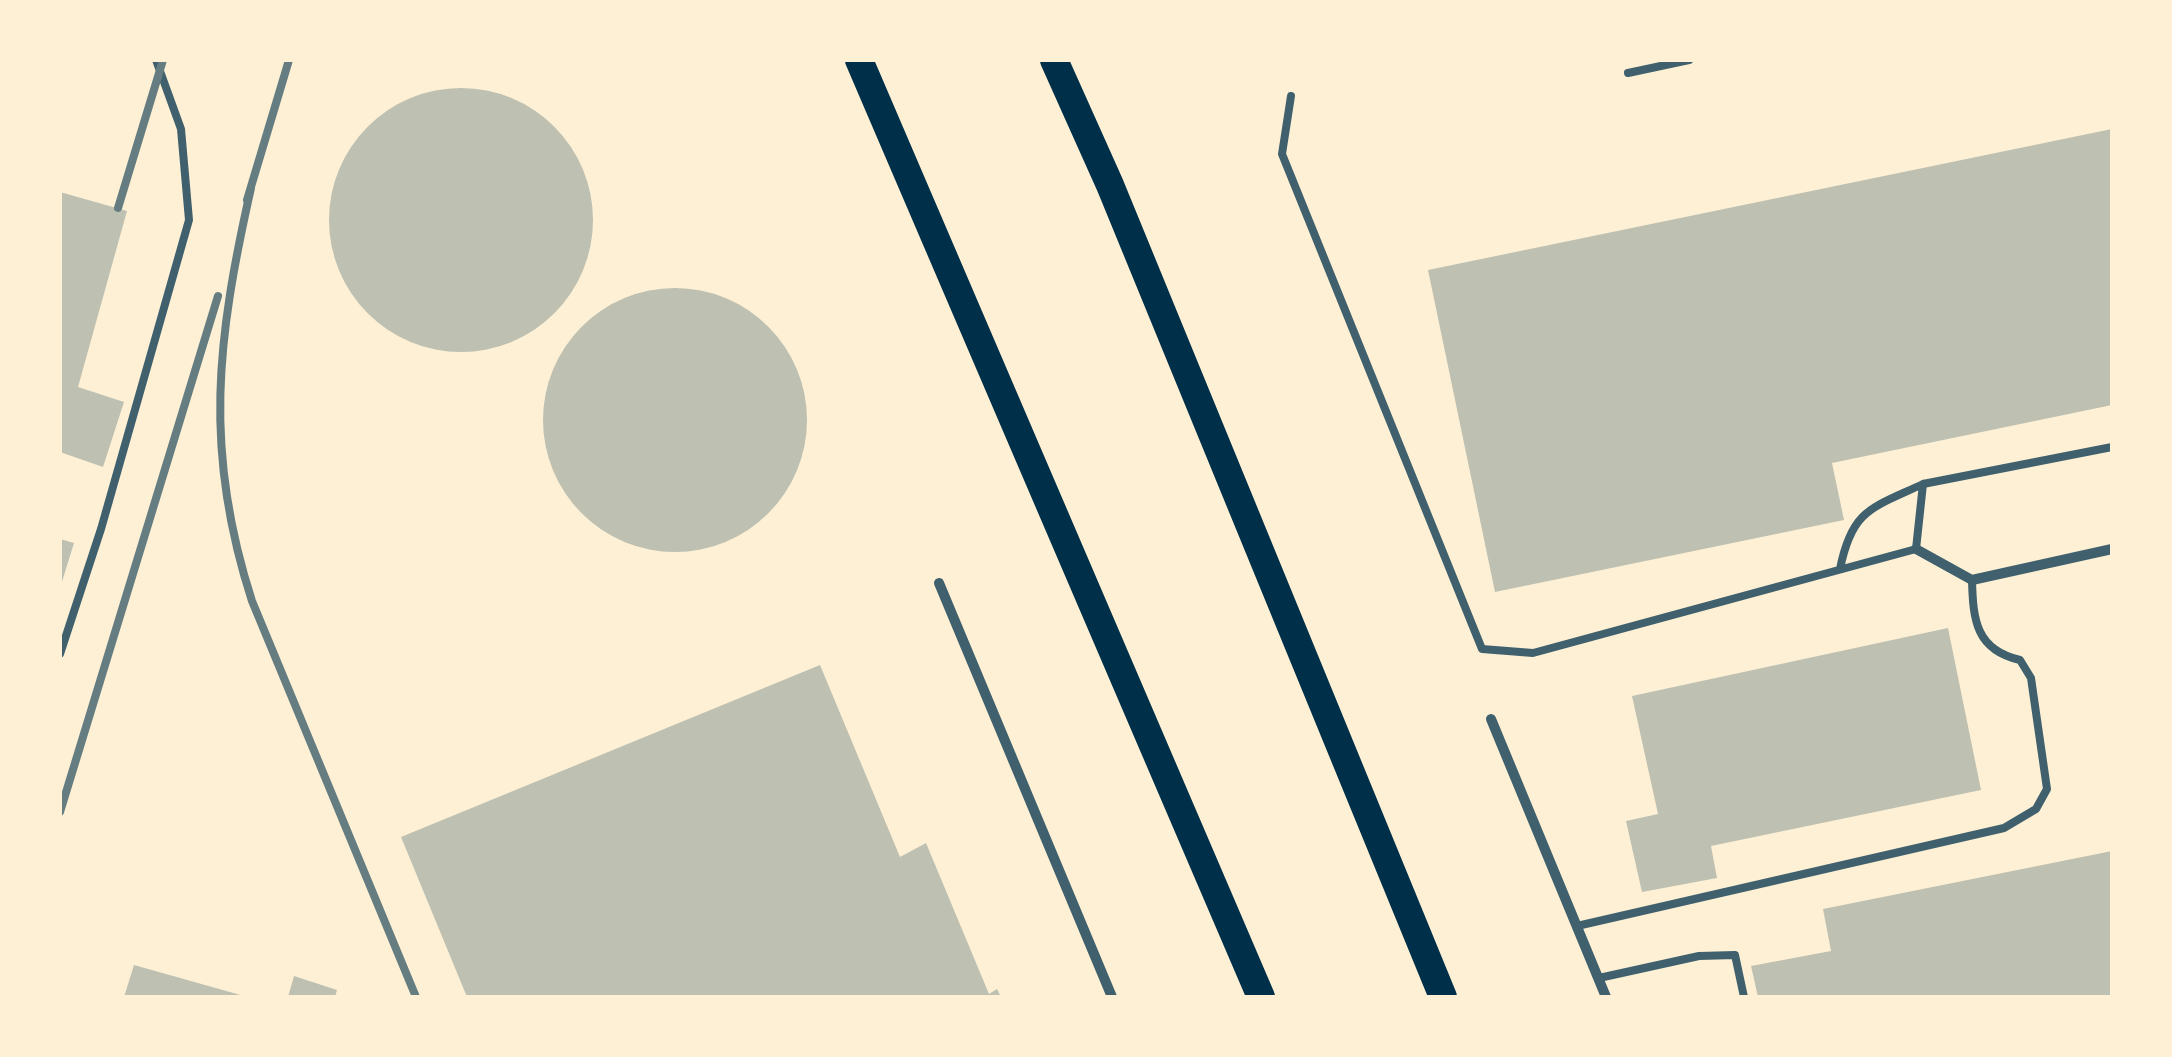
<!DOCTYPE html>
<style>
body{margin:0}
#map{position:relative;width:2172px;height:1057px;overflow:hidden;background:#fdf0d5;font-family:"Open Sans",sans-serif}
canvas{display:block}
.frame{position:absolute;inset:0;border:62px solid #fdf0d5;pointer-events:none}
</style>
<div id="map">
<canvas width="2172" height="1057"></canvas>
<div class="frame"></div>
</div>
<script>
const c = document.querySelector('canvas').getContext('2d');
c.lineJoin = 'round';
function fill(path, color) { c.fillStyle = color; c.fill(path, 'evenodd'); }
function stroke(path, color, width, dash) { c.strokeStyle = color; c.lineWidth = width; c.lineCap = dash ? 'butt' : 'round'; c.setLineDash(dash || []); c.stroke(path); }
fill(new Path2D(`
 M329 220a132 132 0 1 1 264 0a132 132 0 1 1-264 0Z
 M2112 129V405L1832 463 1844 520 1495 592 1428 270Z
 M60 192 127 211 78 387 124 402 103 467 60 452Z
 M543 420a132 132 0 1 1 264 0a132 132 0 1 1-264 0Z
 M60 539 74 543 61 585H60Z
 M1948 628 1981 790 1711 846 1717 878 1642 892 1626 821 1658 814 1632 696Z
 M820 665 900 857 926 843 989 994 997 989 1001 997H467L401 837Z
 M2112 851V997H1758L1751 966 1831 951 1823 909Z
 M134 965 244 996V997H124Z
 M294 976 337 990 335 997H288Z`), '#bec0b2');
stroke(new Path2D(`
 M1628 73 1689 60
 M1291 96 1282 154 1482 649 1533 653 1916 549 1923 484 2112 447
 M1840 569C1852 509 1872 508 1923 484
 M60 654 101 529 189 220 181 129 156 60
 M1577 926 2004 828 2036 809 2047 789 2031 678 2020 660C1976 650 1973 620 1972 580
 M1599 978 1699 956 1735 955 1744 997`), '#3f606c', 8);
stroke(new Path2D(`
 M1916 549 1972 580 2112 549
 M939 583 1112 997
 M1491 719 1606 997`), '#3f606c', 10);
stroke(new Path2D(`
 M859 60 1261 997
 M1054 60 1110 185 1443 997`), '#003049', 28);
stroke(new Path2D(`
 M251 188C217 339 203 450 252 601L416 997
 M247 200 289 60
 M118 208 163 60
 M60 812 218 296`), '#657d81', 8);
</script>
